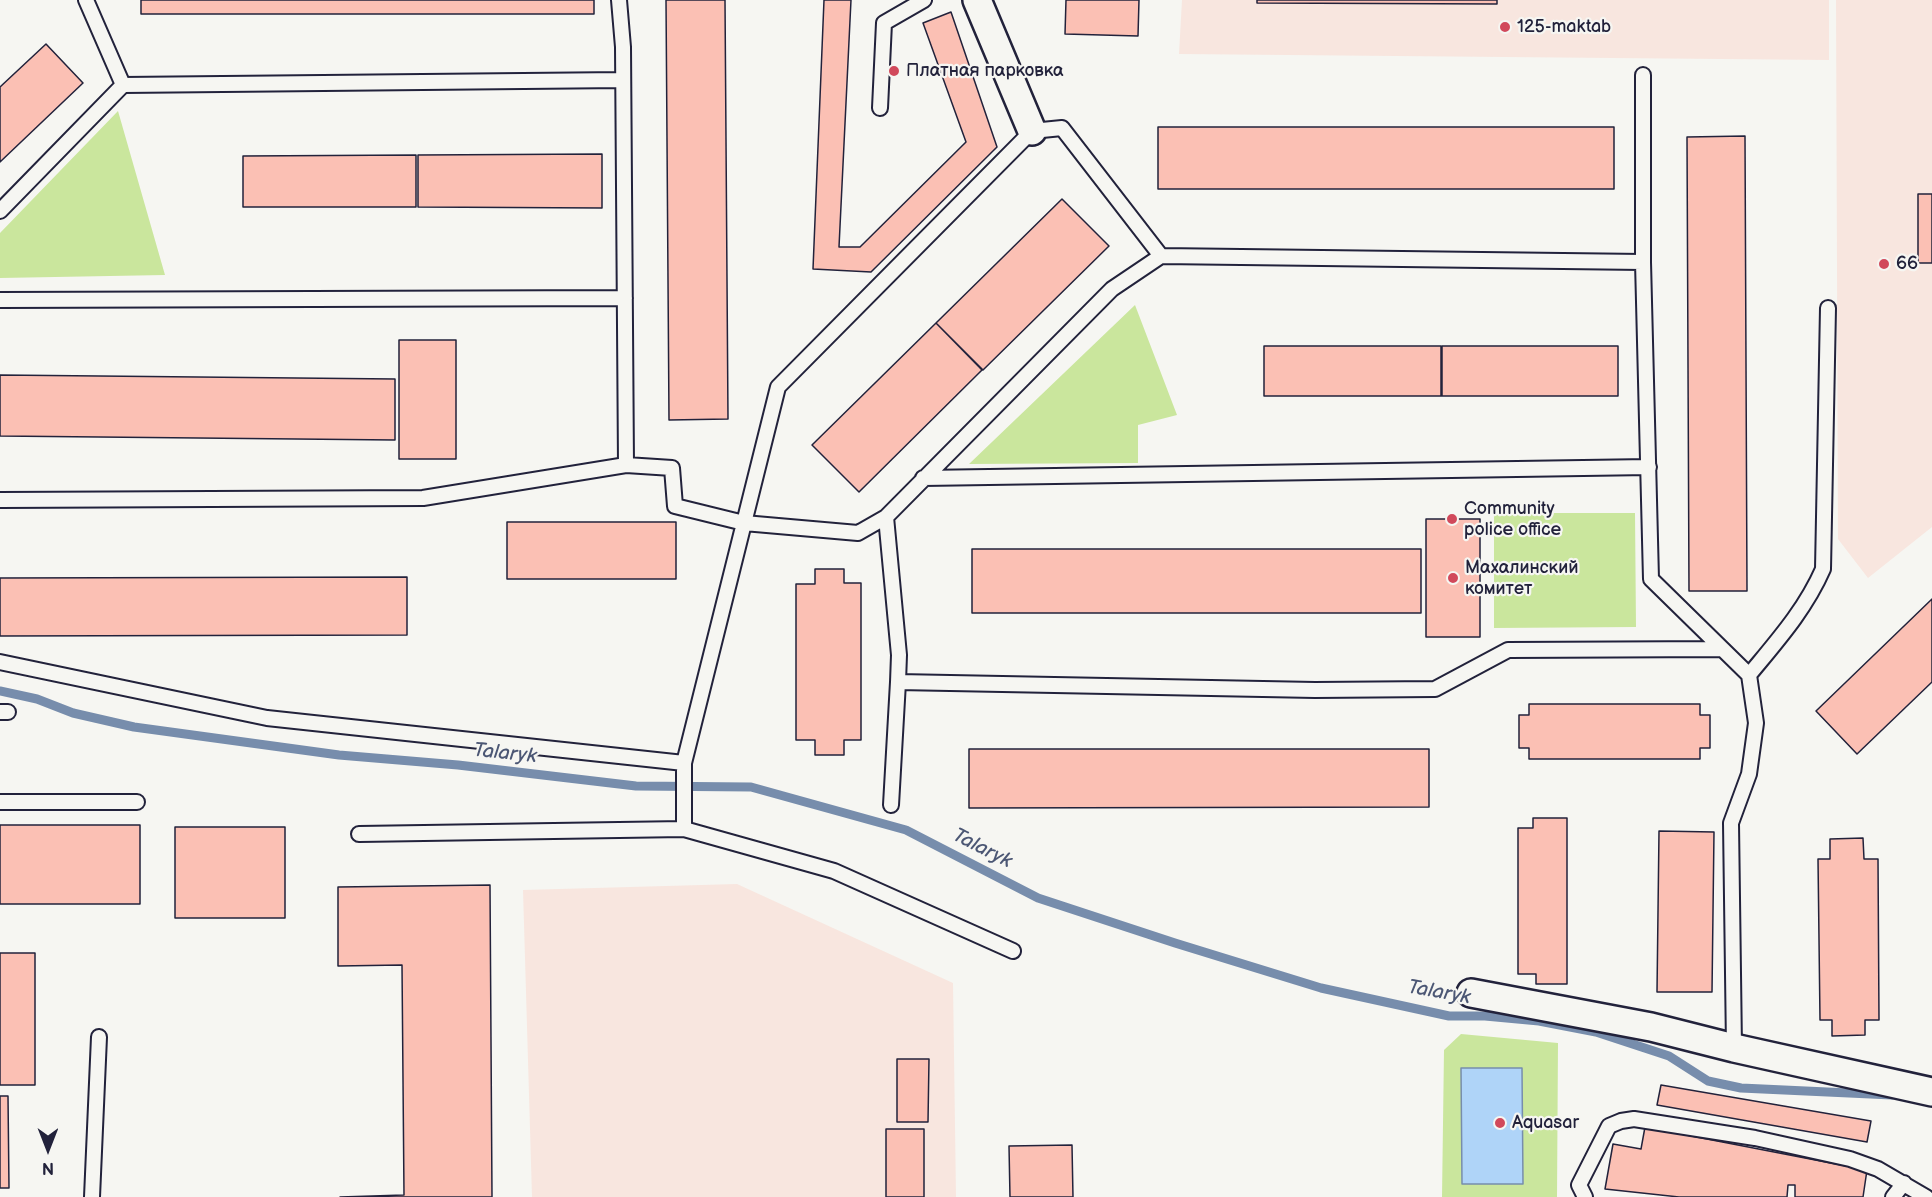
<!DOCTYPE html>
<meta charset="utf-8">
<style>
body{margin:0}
#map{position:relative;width:1932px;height:1197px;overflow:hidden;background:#f6f6f2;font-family:"Balsamiq Sans",sans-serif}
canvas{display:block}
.north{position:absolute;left:18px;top:1119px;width:60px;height:60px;-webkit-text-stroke:4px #f6f6f2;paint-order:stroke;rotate:180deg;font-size:16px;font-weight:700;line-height:24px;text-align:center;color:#22223b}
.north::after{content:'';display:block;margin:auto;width:21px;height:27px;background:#22223b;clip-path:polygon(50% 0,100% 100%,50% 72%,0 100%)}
</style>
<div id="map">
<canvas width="1932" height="1197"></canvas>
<div class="north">N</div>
</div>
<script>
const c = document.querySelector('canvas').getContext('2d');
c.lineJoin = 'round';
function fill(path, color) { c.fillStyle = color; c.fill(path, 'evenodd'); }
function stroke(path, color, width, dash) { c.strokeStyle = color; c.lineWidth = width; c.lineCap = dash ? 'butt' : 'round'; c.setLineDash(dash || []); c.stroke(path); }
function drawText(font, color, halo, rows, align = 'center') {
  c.font = font + ' "Balsamiq Sans",sans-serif'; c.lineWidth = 4.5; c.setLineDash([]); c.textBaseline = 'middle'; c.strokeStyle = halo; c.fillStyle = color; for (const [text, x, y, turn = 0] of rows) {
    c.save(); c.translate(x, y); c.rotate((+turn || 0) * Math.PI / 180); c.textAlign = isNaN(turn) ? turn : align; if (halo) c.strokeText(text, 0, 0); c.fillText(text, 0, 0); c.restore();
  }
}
fill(new Path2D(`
 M1182 0H1829V60L1179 54Z
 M1836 0H1932V527L1868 578 1838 539Z
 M737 884 953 983 956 1197H532L523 890Z`), '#f8e6df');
fill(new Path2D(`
 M118 111 165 275 0 278V233Z
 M1135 305 1177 415 1138 425V463L969 464Z
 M1494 513H1635L1636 627 1494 628Z
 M1461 1034 1558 1043 1557 1197H1442L1444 1050Z`), '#cae69d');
const water = new Path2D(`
 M1461 1068H1522L1523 1184H1462Z`);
fill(water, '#afd4f8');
stroke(water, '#778dac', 1.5);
stroke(new Path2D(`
 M0 691 37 699 73 713 134 727 339 755 458 765 636 786 751 787 906 830 1038 898 1175 943 1321 988 1449 1016H1485L1539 1021 1596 1032 1669 1056 1708 1081 1741 1088 1892 1095`), '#778dac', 9);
const building = new Path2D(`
 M141 0H594V14H141Z
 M666 0H725L728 419 669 420Z
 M824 0H851L839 247H860L966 142 923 23 951 12 997 147 871 272 813 269Z
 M1066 0H1139L1138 36 1065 34Z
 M1257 0H1497V4L1257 3Z
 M46 44 83 83 0 162V87Z
 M1158 127H1614V189H1158Z
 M1745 136 1747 591H1689L1687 137Z
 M602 154V208L418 207V155Z
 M416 155V207H243V156Z
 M1918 194H1932V263H1918Z
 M1062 199 1109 246 983 370 936 323Z
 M936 323 982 370 859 492 812 445Z
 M399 340H456V459H399Z
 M1264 346H1441V396H1264Z
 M1442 346H1618V396H1442Z
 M0 375 395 379V440L0 436Z
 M1426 519H1480V637H1426Z
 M507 522H676V579H507Z
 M972 549H1421V613H972Z
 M815 569H844V583H861V740H844V755H815V740H796V584H815Z
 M407 577V635L0 636V578Z
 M1932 599V682L1857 754 1816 711Z
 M1529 704H1700V715H1710V748H1700V759H1529V748H1519V715H1529Z
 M969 749H1429V807L969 808Z
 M1533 818H1567V984H1536V974H1518V828H1533Z
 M0 825H140V904H0Z
 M175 827H285V918H175Z
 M1659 831 1714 832 1712 992H1657Z
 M1863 838 1864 859H1878L1879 1020H1865V1035L1832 1036V1020H1820L1818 859H1830V839Z
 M490 885 492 1197H340L404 1195 402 965 338 966V887Z
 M0 953H35V1085H0Z
 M897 1059H929L928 1122H897Z
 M1661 1085 1871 1121 1867 1142 1657 1105Z
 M0 1096H8L9 1188H0Z
 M1645 1127 1867 1170 1863 1197H1795V1185H1788L1787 1197H1679L1605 1189 1613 1144 1641 1149Z
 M886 1129H924V1197H886Z
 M1072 1145 1073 1197H1010L1009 1146Z`);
fill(building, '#fbc0b4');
stroke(building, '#22223b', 1.5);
const lane = new Path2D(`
 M619 0 623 47 626 465
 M1643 75V262L1651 579 1749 675 1756 723 1749 774 1731 823 1734 1048
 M123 85 623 80
 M880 108 884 23 924 0
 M0 211 123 85 86 0
 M0 300 625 298
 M923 478 1649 467
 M0 500 423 498 626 465 672 468 675 506 744 523 858 533 886 517 1112 289 1161 256 1643 262
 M886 517 899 655 898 682 1315 690 1435 689 1508 650 1722 649
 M0 662 267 718 684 763
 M1749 675C1777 641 1805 610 1823 569L1828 308
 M0 712H8
 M0 802H137
 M891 805 898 682
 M684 829V763L778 387 1032 131 1062 128 1161 256
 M359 834 684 829 834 871 1013 951
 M92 1197 99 1037
 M1585 1197 1579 1185 1609 1126 1621 1121 1634 1119 1755 1138 1850 1159 1878 1169 1926 1197
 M1893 1197 1904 1183`);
const street = new Path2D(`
 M977 0 1032 131
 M1471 993 1651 1027 1734 1048 1932 1092`);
stroke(lane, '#22223b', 18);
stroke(street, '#22223b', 32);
stroke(lane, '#f6f6f2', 14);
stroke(street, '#f6f6f2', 27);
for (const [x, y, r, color] of [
 [1505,27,6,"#d1495b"],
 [894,71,6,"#d1495b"],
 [1884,264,6,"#d1495b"],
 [1452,519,6,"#d1495b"],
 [1453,578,6,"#d1495b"],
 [1500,1123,6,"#d1495b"]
]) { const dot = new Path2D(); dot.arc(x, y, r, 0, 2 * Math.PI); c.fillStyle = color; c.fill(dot); stroke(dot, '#f6f6f2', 2); }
drawText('18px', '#22223b', '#f6f6f2', [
 ["125-maktab",1517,27],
 ["Платная парковка",906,71],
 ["66",1896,264],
 ["Community",1464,509],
 ["police office",1464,530],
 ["Махалинский",1465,568],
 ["комитет",1465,589],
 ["Aquasar",1512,1123]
], 'left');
drawText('italic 20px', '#4c5774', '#f6f6f2', [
 ["Talaryk",505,754,6],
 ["Talaryk",982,849,27],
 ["Talaryk",1439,993,10]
]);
</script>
